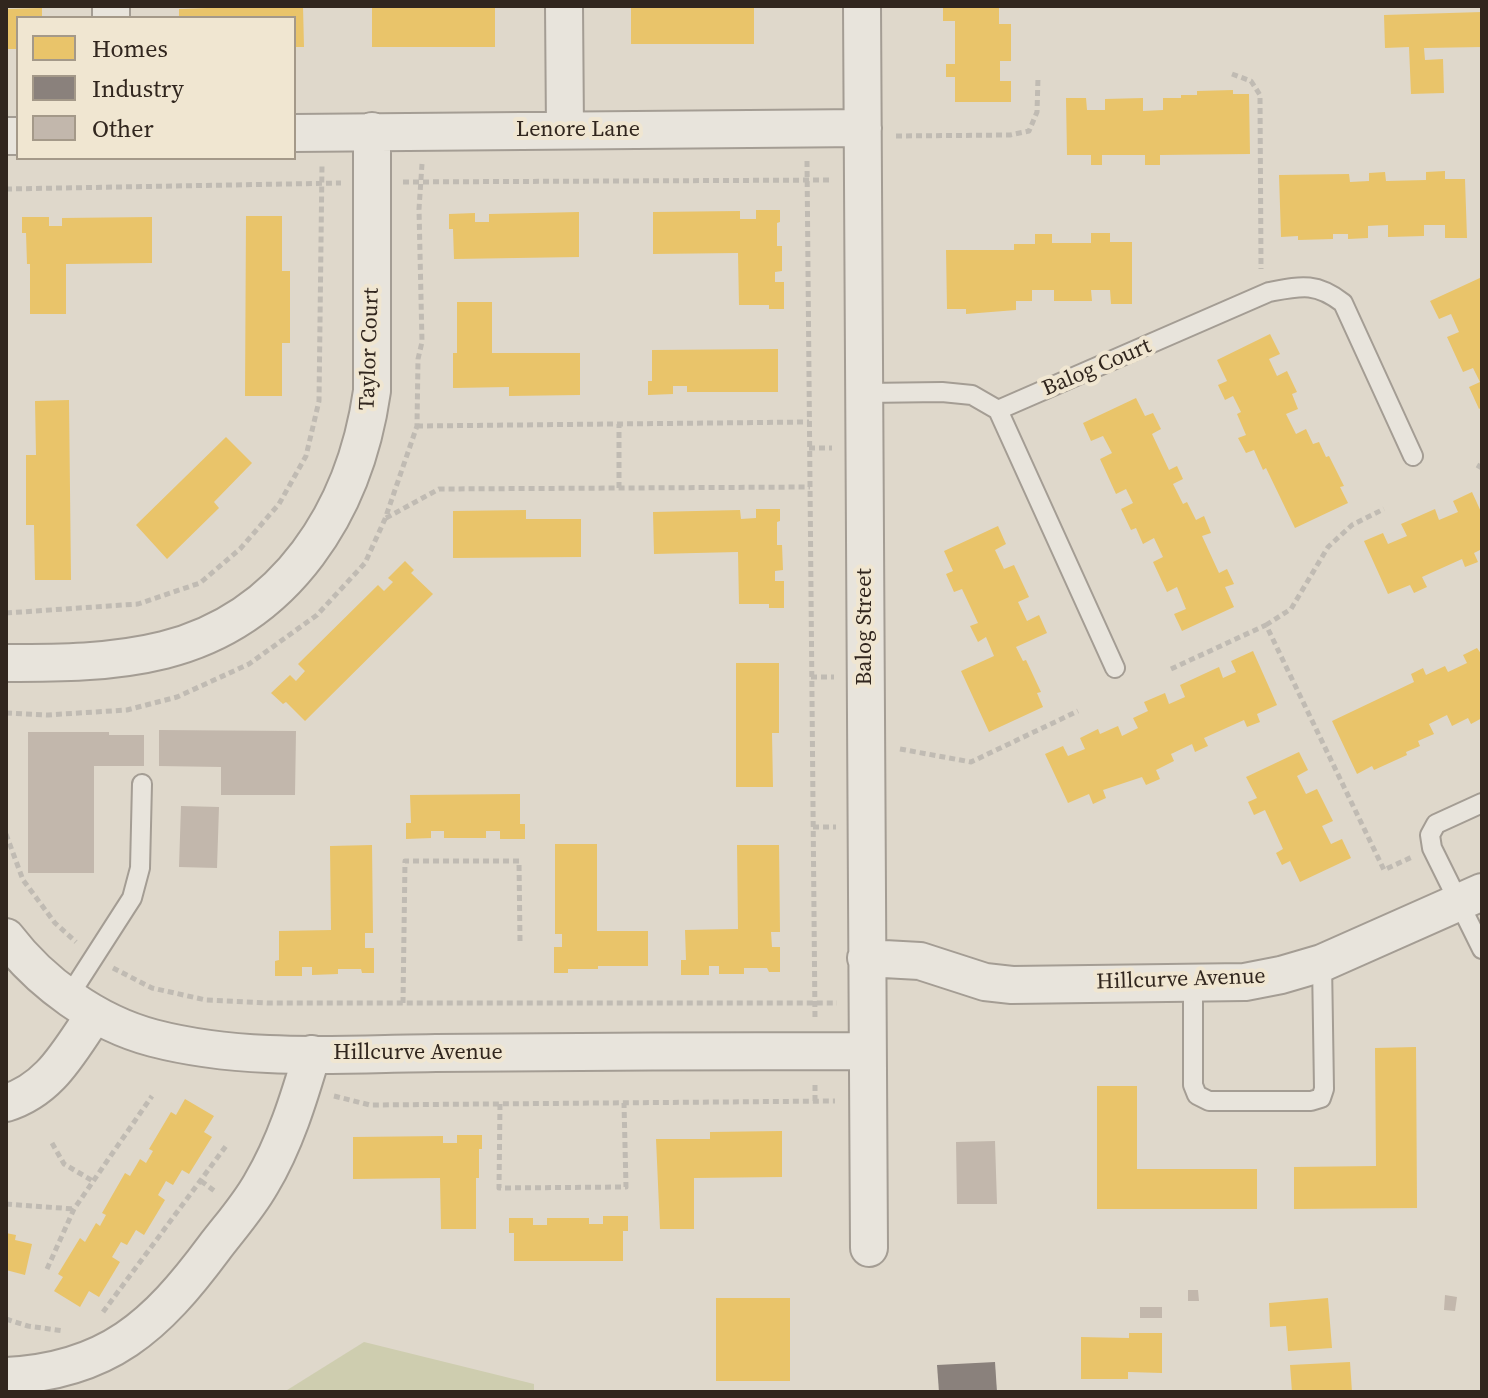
<!DOCTYPE html>
<style>
body{margin:0}
#map{position:relative;width:1488px;height:1398px;overflow:hidden;background:#dfd8cb;font-family:"Source Serif 4",serif}
canvas{display:block}
.frame{position:absolute;inset:0;border:8px solid #31261e;pointer-events:none}
.legend{position:absolute;left:16px;top:16px;width:280px;height:144px;box-sizing:border-box;background:#f0e6d1;border:2px solid #a49989;margin:0;padding:10px 14px;list-style:none;font-size:24px;color:#31261e}
.legend li{display:flex;align-items:center;gap:16px;height:40px}
.legend b{width:40px;border:2px solid #a49989}
</style>
<div id="map">
<canvas width="1488" height="1398"></canvas>
<div class="frame"></div>
<ul class="legend">
<li><b style="height:22px;background:#e9c46a"></b>Homes</li>
<li><b style="height:22px;background:#8a817c"></b>Industry</li>
<li><b style="height:22px;background:#c2b7ac"></b>Other</li>
</ul>
</div>
<script>
const c = document.querySelector('canvas').getContext('2d');
c.lineJoin = 'round';
function fill(path, color) { c.fillStyle = color; c.fill(path, 'evenodd'); }
function stroke(path, color, width, dash) { c.strokeStyle = color; c.lineWidth = width; c.lineCap = dash ? 'butt' : 'round'; c.setLineDash(dash || []); c.stroke(path); }
function drawText(font, color, halo, rows, align = 'center') {
  c.font = font + ' "Source Serif 4",serif'; c.lineWidth = 8; c.setLineDash([]); c.textBaseline = 'middle'; c.strokeStyle = halo; c.fillStyle = color; for (const [text, x, y, turn = 0] of rows) {
    c.save(); c.translate(x, y); c.rotate((+turn || 0) * Math.PI / 180); c.textAlign = isNaN(turn) ? turn : align; if (halo) c.strokeText(text, 0, 0); c.fillText(text, 0, 0); c.restore();
  }
}
fill(new Path2D(`
 M364 1342 534 1384V1392H284Z`), '#cecdaf');
fill(new Path2D(`
 M263 6H303L304 47H294V18H179V9Z
 M372 6H495V47H372Z
 M631 6H754V44H631Z
 M943 6H999V24H1011V61H1000V81H1011V102H955V77H946V64H955V21H943Z
 M42 8V18H18V49H6V9Z
 M1482 12V47L1424 48 1425 60 1443 59 1444 93 1411 94 1409 47 1385 48 1384 15Z
 M1233 90V94H1249L1250 154 1160 155V165H1145V155H1102V165H1091V155H1067L1066 98H1086L1087 110H1105V99L1143 98V111L1163 110V98H1181V95H1197V91Z
 M1445 171V179H1465L1467 238H1445V225H1424V236L1388 237V225L1368 226V238L1348 239V234H1333V239L1298 240V236L1281 237 1279 175 1349 174 1350 182 1369 181V173L1385 172 1386 181 1426 180V172Z
 M756 210H780V222L777 223V246H782V271L775 272V282H784V309H769V305H739L738 253 653 254V212L740 211V219H756Z
 M579 212V257L454 259 453 229H449V214L475 213V222H489V214Z
 M246 216H282V271H290V343H282V396H245Z
 M22 217H49V226H62V218L152 217V263L66 264V314H30V264H27L26 233H22Z
 M1091 233H1110V242H1132V304H1111L1110 290H1091L1092 301H1054V290H1032V301H1016V310L966 314V309H947L946 250H1014V244H1035V234H1052V243H1091Z
 M1482 277V407L1479 409 1469 387 1480 382 1473 368 1463 372 1447 337 1459 332 1451 314 1439 319 1430 301Z
 M457 302H492V353H580V395L509 396V387L453 388V353H457Z
 M1270 334 1280 354 1269 359 1277 376 1287 371 1297 392 1292 394 1298 409 1286 414 1296 434 1306 429 1313 444 1319 442 1326 457 1329 456 1344 486 1340 487 1348 503 1295 528 1266 468 1263 470 1254 450 1246 453 1238 438 1246 435 1237 414 1241 412 1233 396 1225 400 1218 385 1227 381 1217 360Z
 M778 349V392H687V386H673V394L648 395V381H652V350Z
 M1136 398 1145 416 1153 413 1161 429 1152 434 1169 470 1177 466 1183 479 1173 484 1183 504 1187 502 1196 520 1204 516 1211 533 1202 536 1219 573 1227 569 1234 584 1225 587 1234 607 1182 631 1174 614 1186 609 1177 587 1167 592 1153 562 1163 557 1154 538 1143 544 1136 528 1131 530 1121 509 1133 503 1126 489 1116 494 1100 459 1112 453 1103 436 1091 441 1083 423Z
 M69 400 71 580H35L34 525H26V455H36L35 401Z
 M226 437 252 463 214 502 219 508 167 559 136 525Z
 M1472 492 1482 514V549L1474 553 1478 562 1465 567 1462 559 1422 577 1427 587 1414 593 1410 585 1388 594 1364 541 1383 533 1388 544 1407 536 1401 524 1435 509 1439 520 1458 512 1453 501Z
 M756 509H780V521L777 522V545H782L783 570 775 571V581H784V608H769V604H739L738 552 654 554 653 512 740 510 741 519 756 518Z
 M526 510V519H581V557L453 558V511Z
 M998 526 1006 544 995 550 1004 569 1014 565 1029 597 1018 602 1027 621 1039 615 1047 633 1016 647 1023 661 1026 660 1041 692 1037 693 1043 707 989 732 961 671 994 656 986 637 978 642 970 626 978 623 962 589 954 592 946 574 953 571 944 551Z
 M405 561 414 570 411 573 433 594 305 721 286 702 283 704 271 693 290 675 296 681 305 671 298 664 378 585 384 591 393 582 388 578Z
 M1477 648 1482 655V718L1471 724 1468 718 1452 726 1447 715 1429 724 1434 734 1418 741 1420 746 1406 752 1407 755 1374 770 1372 766 1357 774 1332 721 1414 682 1411 674 1423 668 1426 675 1445 666 1448 672 1467 663 1463 655Z
 M1253 651 1277 705 1257 714 1260 722 1247 727 1244 720 1204 738 1208 746 1195 752 1192 744 1171 754 1174 761 1156 770 1160 779 1146 785 1142 777 1103 790 1106 798 1093 804 1089 794 1068 803 1045 754 1063 746 1068 756 1085 749 1080 738 1098 729 1100 734 1118 726 1122 736 1138 728 1133 718 1148 711 1144 702 1165 693 1169 704 1185 697 1180 685 1219 667 1223 678 1236 672 1231 661Z
 M736 663H779V733H772L773 787H736Z
 M1299 752 1308 770 1297 776 1306 794 1317 789 1333 821 1322 826 1331 844 1342 839 1351 858 1300 882 1290 861 1282 865 1276 853 1283 849 1265 810 1254 815 1248 802 1257 798 1246 777Z
 M520 794V824H525V839H500V831H486V838H444V831H431V838L406 839V823H411L410 795Z
 M555 844H597V931H648V966H598V969H568V973H554V947H562V934H555Z
 M372 845 373 933H365V948H374V973H362L361 969H338V974L312 975V967H302V976H275V961L279 960V931L331 930 330 846Z
 M737 845H779L780 932H771L772 947H780V972H769L767 968H744V974H719V966H709V975H681V960H686L685 930 738 929Z
 M1416 1047 1417 1208 1294 1209V1167L1376 1166 1375 1048Z
 M1097 1086H1137V1169H1257V1209H1097Z
 M185 1099 214 1116 204 1132 212 1137 189 1174 182 1170 173 1185 166 1181 158 1195 165 1200 144 1235 136 1230 127 1245 121 1242 112 1257 120 1262 99 1297 89 1291 80 1307 54 1291 63 1277 58 1274 80 1238 85 1242 96 1223 100 1226 106 1215 102 1213 125 1173 130 1176 140 1159 146 1163 153 1151 149 1149 171 1112 176 1115Z
 M782 1131V1177L694 1178V1229H660L656 1139H710V1132Z
 M457 1135H482V1149H479V1178H476V1229H441L440 1178 353 1179V1137L443 1136V1143H457Z
 M603 1216H628V1231H623V1261H514V1233H509V1218H533V1225H547V1218H589V1224H603Z
 M6 1233 16 1235 15 1240 32 1244 25 1275 6 1270Z
 M716 1298H790V1381H716Z
 M1328 1298 1332 1348 1288 1351 1286 1326 1270 1327 1269 1303Z
 M1129 1333H1162V1373L1128 1372V1379H1081V1337L1129 1338Z
 M1350 1362 1352 1392H1292L1290 1365Z`), '#e9c46a');
fill(new Path2D(`
 M995 1362 997 1392H939L937 1365Z`), '#8a817c');
fill(new Path2D(`
 M159 730 296 731 295 795H221V767L159 766Z
 M28 732H109V735H144V766H94V873H28Z
 M181 806 219 807 217 868 179 867Z
 M995 1141 997 1204H957L956 1142Z
 M1188 1290H1198L1199 1301H1188Z
 M1445 1295 1457 1297 1455 1311 1444 1310Z
 M1140 1307H1162V1318H1140Z`), '#c2b7ac');
const service = new Path2D(`
 M865 393 942 392 972 395 998 410 1269 292C1301 286 1316 282 1343 303L1413 456
 M998 410 1115 668
 M1482 803 1436 824 1430 835 1432 848 1482 949
 M1193 983V1085L1197 1095 1209 1101H1311L1321 1098 1324 1089 1322 963
 M69 996 132 898 140 868 142 784`);
const minor = new Path2D(`
 M111 6V18
 M564 6 565 130
 M862 6 869 1248
 M294 133 863 128
 M6 136H18
 M6 663C58 663 112 663 164 650 287 619 355 510 372 391V131
 M6 937C41 983 96 1023 153 1038 245 1062 342 1054 436 1053 580 1052 723 1051 867 1051
 M866 958 920 961 985 982 1012 985 1245 982 1281 975 1322 963 1482 892
 M6 1103C51 1089 69 1051 95 1014
 M6 1376C108 1371 156 1326 214 1248 230 1227 248 1207 261 1184 285 1144 299 1098 312 1054`);
stroke(service, '#a49d94', 22);
stroke(minor, '#a49d94', 40);
stroke(new Path2D(`
 M1232 74 1251 81 1260 95 1261 269
 M896 136 1010 135 1029 131 1037 112 1038 78
 M807 161 815 1019
 M403 182 829 180
 M6 189 341 183
 M417 426 809 422
 M809 448H832
 M1477 465 1482 468
 M619 488V424
 M386 518 439 489 810 487
 M6 613 138 604 200 583 240 549 279 504 306 456 319 401 322 164
 M1266 625 1291 609 1328 547 1352 525 1384 509
 M1171 669 1266 625 1384 870 1412 857
 M811 677H834
 M6 713 48 715 127 710 177 697 249 664 317 615 365 563 385 519 417 426 418 359 422 342 419 209 422 164
 M900 749 971 762 1078 711
 M813 827H836
 M6 834 23 880 55 923 76 942
 M113 968 152 988 206 1000 267 1003H837
 M403 1003 405 861H519L520 941
 M815 1085V1101
 M334 1096 370 1105 835 1101
 M500 1104 499 1188 626 1187 624 1103
 M52 1143 64 1164 93 1181
 M201 1181 216 1192
 M6 1204 74 1209
 M47 1269 74 1209 152 1096
 M103 1312 226 1146
 M6 1319 28 1326 64 1331`), '#c0bbb3', 5, [6, 4]);
stroke(service, '#e8e4dc', 18);
stroke(minor, '#e8e4dc', 36);
drawText('22px', '#31261e', '#f0e6d1', [
 ["Lenore Lane",578,130],
 ["Taylor Court",370,349,-88],
 ["Balog Court",1097,368,-23],
 ["Balog Street",865,627,-90],
 ["Hillcurve Avenue",1181,980,-2],
 ["Hillcurve Avenue",418,1053]
]);
</script>
